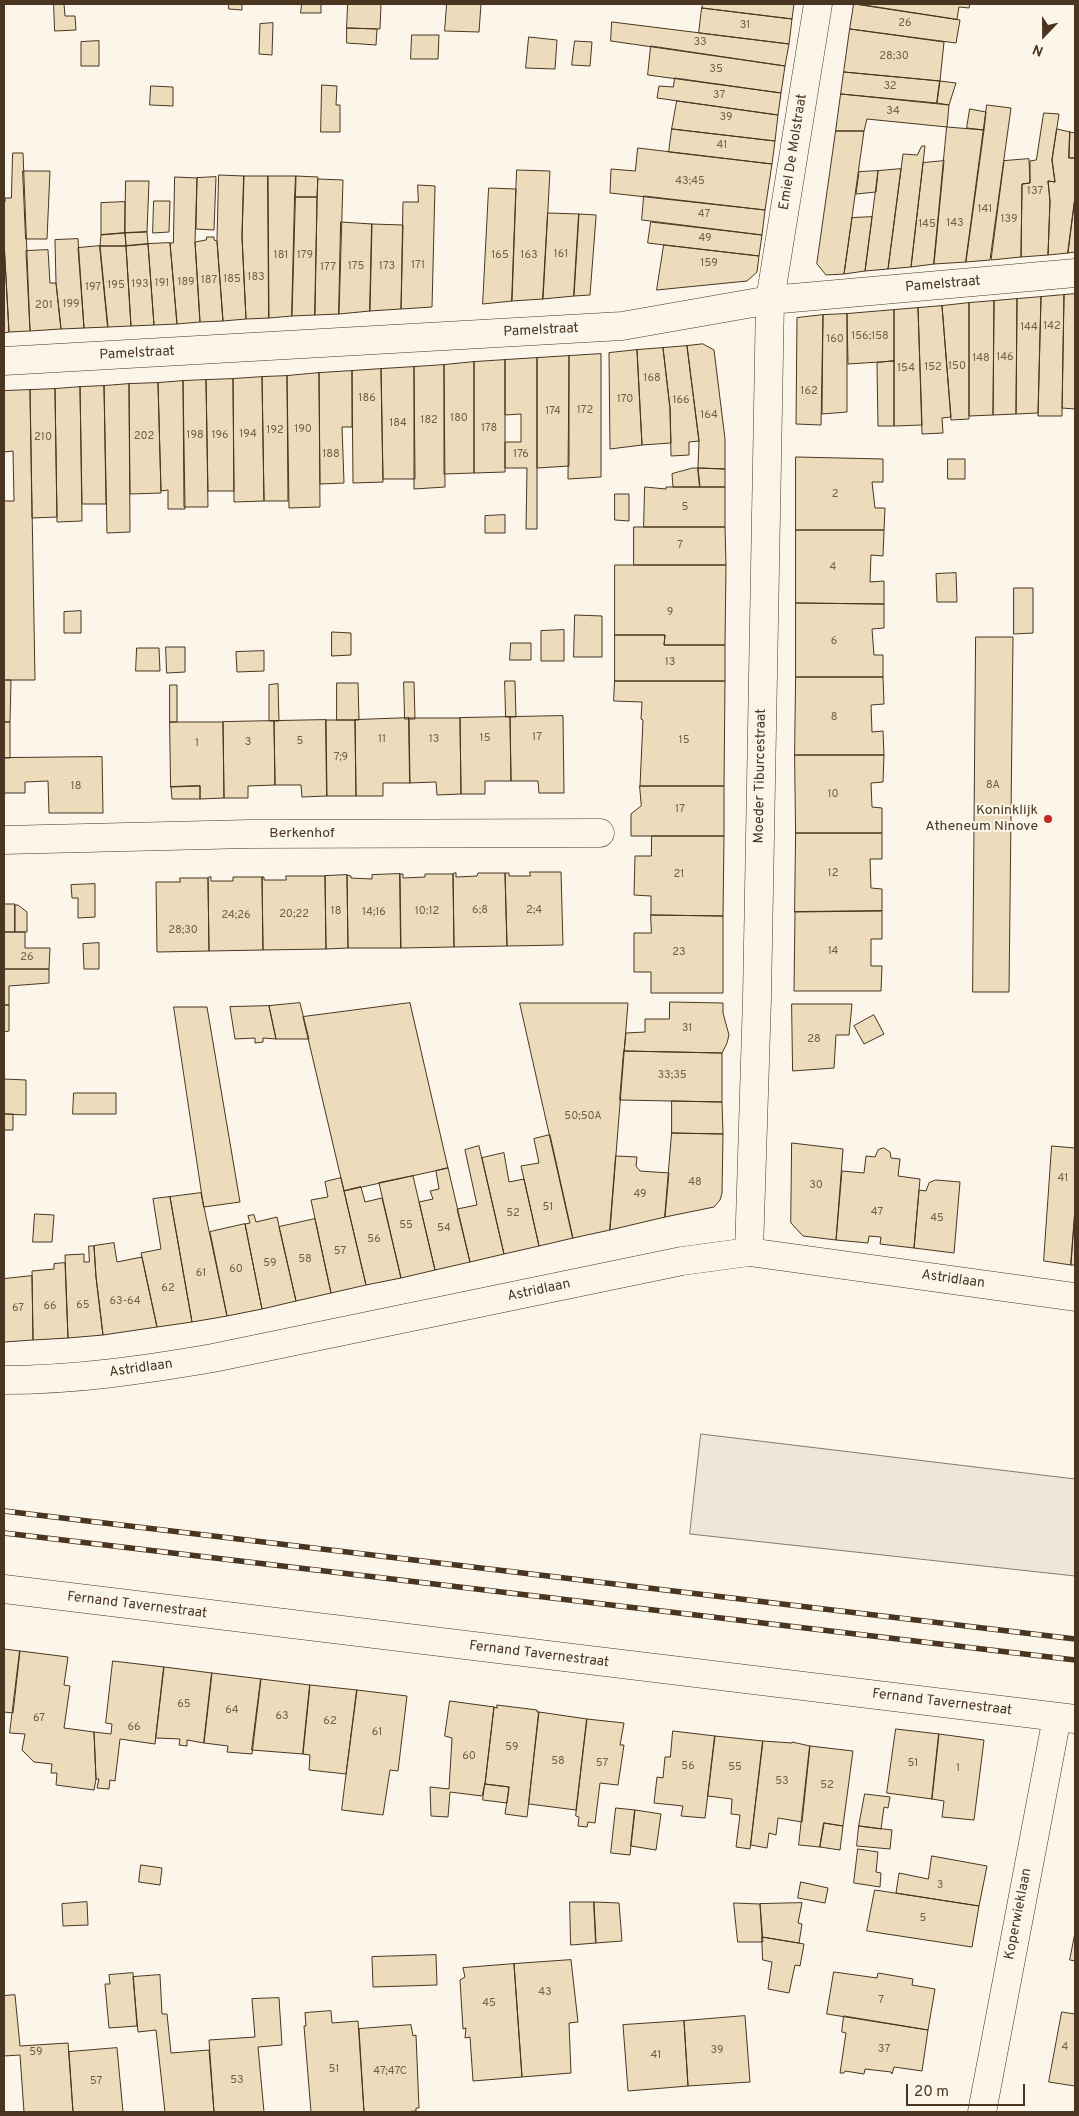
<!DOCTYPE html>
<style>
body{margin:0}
#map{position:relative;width:1079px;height:2116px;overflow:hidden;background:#fbf6e9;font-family:Overpass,sans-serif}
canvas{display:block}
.frame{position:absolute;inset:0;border:5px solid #4a3520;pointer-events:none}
.north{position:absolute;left:1019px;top:10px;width:50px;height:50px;-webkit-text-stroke:4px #fbf6e9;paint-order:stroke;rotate:202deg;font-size:14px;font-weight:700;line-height:20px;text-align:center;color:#4a3520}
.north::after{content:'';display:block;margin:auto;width:18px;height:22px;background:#4a3520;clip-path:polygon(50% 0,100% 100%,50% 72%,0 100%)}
.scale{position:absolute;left:906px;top:2084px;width:119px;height:22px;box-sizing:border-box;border:2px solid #4a3520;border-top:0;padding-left:6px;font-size:15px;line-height:18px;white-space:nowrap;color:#4a3520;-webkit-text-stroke:4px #fbf6e9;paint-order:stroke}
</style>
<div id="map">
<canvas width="1079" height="2116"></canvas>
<div class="frame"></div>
<div class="north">N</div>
<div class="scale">20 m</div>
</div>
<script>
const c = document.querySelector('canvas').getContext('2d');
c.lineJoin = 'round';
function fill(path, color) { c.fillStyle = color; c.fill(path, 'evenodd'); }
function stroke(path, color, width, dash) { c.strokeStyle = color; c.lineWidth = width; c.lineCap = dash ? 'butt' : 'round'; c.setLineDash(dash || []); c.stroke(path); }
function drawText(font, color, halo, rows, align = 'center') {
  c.font = font + ' Overpass,sans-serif'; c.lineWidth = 4; c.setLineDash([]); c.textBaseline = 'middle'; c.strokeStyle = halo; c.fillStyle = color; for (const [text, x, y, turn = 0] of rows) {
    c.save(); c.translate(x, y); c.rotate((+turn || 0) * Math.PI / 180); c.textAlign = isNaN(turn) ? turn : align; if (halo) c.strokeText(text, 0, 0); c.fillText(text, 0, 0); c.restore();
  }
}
const parking = new Path2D(`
 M701 1434 1075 1479V1576L690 1534Z`);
fill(parking, '#ede7d9');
stroke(parking, '#887966', 1);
const building = new Path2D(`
 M54 4H64L65 16H75L76 30 55 31Z
 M229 4H242V10L229 9Z
 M302 4H321V13H301Z
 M348 4H381L380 29 347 28Z
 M447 4H481L479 32 445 31Z
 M703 4H794L792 19 702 8Z
 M854 4 960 20 956 43 850 29Z
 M858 4H970L969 8 959 7 957 19Z
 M702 8 792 19 789 44 699 33Z
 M612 22 789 44 785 66 611 41Z
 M273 23 272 55 259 54 260 24Z
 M347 28 377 29 376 45 347 43Z
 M850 29 944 42 940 81 844 72Z
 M412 35H439L438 59H411Z
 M529 37 557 40 555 69 526 68Z
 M99 41V66H81V42Z
 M575 41 592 42 590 66 572 65Z
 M651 46 785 66 781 93 648 75Z
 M844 72 940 81 937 103 841 94Z
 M675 78 781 93 778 115 657 98 659 86 673 87Z
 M940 81 956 83 949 105 937 103Z
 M322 85 337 86 336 105H340V132H321Z
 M151 86 173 87V106L150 105Z
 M841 94 949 105 947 127 867 119 864 131H836Z
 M677 101 778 115 775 141 672 129Z
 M987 105 1011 108 990 260 966 262Z
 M970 109 986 112 984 130 967 128Z
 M1044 113 1059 114 1052 160 1055 182 1048 181 1050 201 1048 255 1021 257 1022 184 1030 183V161L1036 160Z
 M947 127 984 130 966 262 934 264Z
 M672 129 775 141 772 164 669 152Z
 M1057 129 1070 132 1069 158H1075V197L1068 253 1048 255 1050 201 1048 181 1055 182 1052 160Z
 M836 131H864L844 274 826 275 817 264Z
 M1070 132 1075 133V158H1069Z
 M922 146H925L911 267 888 269 903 154 917 155Z
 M638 148 772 164 765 210 610 193 611 169 635 171Z
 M13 153H23L30 331 9 332 4 242V201L5 202V198H11Z
 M1029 159 1030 183 1022 184 1021 257 991 260 1004 161Z
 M944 161 934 264 911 267 923 163Z
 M901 169 888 269 865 271 878 171Z
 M517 170 550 171 543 299 512 301Z
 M23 171H50L47 239H26Z
 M878 171 876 192 856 194 859 172Z
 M219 175 244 176 242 237 246 319 223 321 217 241Z
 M244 176H268L269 318 246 319 242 237Z
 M268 176H296L292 316 269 318Z
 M296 176 318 177 317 197H295Z
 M175 177 197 178 195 242 200 322 177 324 170 243H173Z
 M216 177 214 230 196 229 197 178Z
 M318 179 343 180 339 314 315 315Z
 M126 181H149L147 232 125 233Z
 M418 185 435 186 432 307 401 309 403 202H418Z
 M489 188 516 189 512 301 483 304Z
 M644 196 765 210 762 235 642 220Z
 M295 197H317L315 315 292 316Z
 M1075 197V252L1068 253Z
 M154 201H170L169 232 153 233Z
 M125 202V233L101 235V203Z
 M548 213 579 214 574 296 543 299Z
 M579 214 596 215V217L590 295 574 296Z
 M872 217 865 271 844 274 852 218Z
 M341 222 372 224 370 311 339 314Z
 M651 222 762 235 759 256 648 243Z
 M372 224 403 225 401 309 370 311Z
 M147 232 148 244 126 246 125 233Z
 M125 233 126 246H100L101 235Z
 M207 237H214V240L217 241 223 321 200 322 195 242 206 240Z
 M78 239 84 328 61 329 56 283 55 240Z
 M4 242 9 332 4 333Z
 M170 243 177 324 154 325 148 244Z
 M148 244 154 325 131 326 126 246Z
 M664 245 759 256 757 272 747 281 657 290Z
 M100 246 108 327 84 328 78 248Z
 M100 246H126L131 326 108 327Z
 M48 250 50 283H56L61 329 30 331 26 251Z
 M1075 294V409L1062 408 1064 295Z
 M1064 295 1062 416H1038L1041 297Z
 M1041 297 1038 413 1016 414 1017 299Z
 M1017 299 1016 414 993 415 994 301Z
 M994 301 993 415 969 416V303Z
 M969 303V419L951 420 942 306Z
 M942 306 951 417 942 418 943 433 922 434 918 308Z
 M918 308 922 425 894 426V310Z
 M894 310V361L848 364 847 314Z
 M847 314V412L822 414 823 315Z
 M823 315 821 425 796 424 797 318Z
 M703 344 714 350 725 439V469L698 468 699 441 687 346Z
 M687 346 699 441 689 442V455L671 456 670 408 663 348Z
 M663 348 670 408 671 443 642 445 637 350Z
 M637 350 642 445 610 449 609 353Z
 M601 354V477L568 479 569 356Z
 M569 356V466L537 468V358Z
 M537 358V529H526L527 468H505V442H521V414L505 415V360Z
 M505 360V472L474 473V362Z
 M894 361V426H878L877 363Z
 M474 362V473L444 474V365Z
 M444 365 445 487 414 489V367Z
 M414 367 415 479H383L381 369Z
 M381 369 383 482 353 483 352 371Z
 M352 371V427H342L344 483 320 484 319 373Z
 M319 373 320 507 289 508 287 376Z
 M287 376 288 501H264L262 377Z
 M262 377 264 501 234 502 233 379Z
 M233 379 234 491H208L206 380Z
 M206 380 208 507H184L183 381Z
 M183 381 185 509H168V490L161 491 158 383Z
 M158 383 161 493 130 494 129 384Z
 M129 384 130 532 107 533 104 386Z
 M104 386 106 504H82L80 387Z
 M80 387 82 521 57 522 55 389Z
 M55 389 57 517 32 518 30 390Z
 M30 390 35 680H4V501H14L13 451 4 452V391Z
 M796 457 883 459V482H872L875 508H885L884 530H796Z
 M948 459H965V479H948Z
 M693 468H698L700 487H673L672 474Z
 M698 468 725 469V487H700Z
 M645 487 666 489V487H725V527H644Z
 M615 494H629V521L615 520Z
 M505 515V533H485V516Z
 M634 527H725L726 565H634Z
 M796 530H884L883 556 871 555 870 582 884 581V604L796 603Z
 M615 565H726L725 645H664L665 635H615Z
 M956 573 957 602H937L936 574Z
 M1014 588H1033V633L1014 634Z
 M796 603 884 604V628L872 629 874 655H883V677H796Z
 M81 611V633H64V612Z
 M575 615 602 616V657H574Z
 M564 630V661H541V631Z
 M332 632 351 633V655L332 656Z
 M615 635H665L664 645H725V681H615Z
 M976 637H1013L1009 992H973Z
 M511 643H531V660H510Z
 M166 647H185V672L167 673Z
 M137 648H159L160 671H136Z
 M264 651V671L237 672 236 652Z
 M796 677H883L884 704 871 705 872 732 883 731 884 755H795Z
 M4 680H11L10 722H4Z
 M505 681H515L516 717H506Z
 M615 681H725L724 786H640L643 720 641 719 642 702 614 701Z
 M404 682H414L415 719H405Z
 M337 683H358L359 720H337Z
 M278 684 279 721H269V685Z
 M170 685H177V722H170Z
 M563 716 564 793H539L538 781H511L510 717Z
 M510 717 511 781H485V794H461L460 718Z
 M409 718H460L461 794 437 795 436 782 410 783Z
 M409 718 410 783H383V796H356L355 720Z
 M326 720 327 796 302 797 301 785H275L274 721Z
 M326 720H355L356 796H327Z
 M274 721 275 785 248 786V798H224L223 722Z
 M4 722H10V758H4Z
 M170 722H223L224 798 200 799V786L171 787Z
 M795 755H884L883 782 871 783 872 807 882 808V833H796Z
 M102 757 103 813H49L48 781 25 782V793H4V758Z
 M200 786V799H172L171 787Z
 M640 786H724V836H631V814L641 806Z
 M796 833H882V859H870L871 888 882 889V911L795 912Z
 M652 836H724L723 916 651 915V896L634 895 635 856H651Z
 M530 872H561L563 945 507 946 505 873H509V876H530Z
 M456 873V877L477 876 478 873H505L507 946 454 947 453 874Z
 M400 874H403V878L425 877V874H453L454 947 401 948Z
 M400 874 401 948H348L347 875 351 876V878L372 879V875Z
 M347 875 348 948 326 949 325 876Z
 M286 876H325L326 949 263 950 262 877H264V880H286Z
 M211 877V881H233V877H262L263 950 209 951 208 878Z
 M180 878H208L209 951 157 952 156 882H180Z
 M95 884V917L78 918V898H72L71 885Z
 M4 904H15V932H4Z
 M15 905H18L27 912V932H15Z
 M882 911V939H871V966H882L881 991H794L795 912Z
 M651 915 723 916V993H651V972H634V933H651Z
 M4 932H25V948H50L49 969H4Z
 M99 943V969H84L83 944Z
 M4 969H49V983L9 986V1005H4Z
 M670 1002 723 1003V1013L729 1035 727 1043 722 1053 624 1051 626 1033 645 1032V1019H669Z
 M300 1003 309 1039H276L269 1006Z
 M410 1003 448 1168 344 1191 303 1017Z
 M520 1003H628L610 1230 573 1238Z
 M792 1004H852L849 1035H836L834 1068 793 1071Z
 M4 1005H9V1031L4 1032V1044Z
 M269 1006 276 1039 263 1038V1042L255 1043V1038L235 1039 230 1007Z
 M174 1007H207L240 1202 204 1207Z
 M874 1015 884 1034 864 1044 854 1026Z
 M624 1051 722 1053V1102L620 1100Z
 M4 1079 26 1080V1115L4 1114Z
 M74 1093H116V1114H73Z
 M672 1101 722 1102 723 1134 672 1133Z
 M4 1114H13V1130H4Z
 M672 1133 723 1134 722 1193 720 1200 714 1207 665 1217Z
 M550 1135 573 1238 539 1246 521 1166 539 1163 534 1139Z
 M792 1143 843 1149 836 1240 803 1236 791 1223Z
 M479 1146 504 1254 470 1262 457 1209 477 1205 465 1150Z
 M1052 1146 1075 1148V1209L1071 1265 1044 1261Z
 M884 1148 890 1152 891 1158 900 1159 898 1176 920 1179 914 1248 880 1244 881 1237 869 1236 868 1243 836 1240 842 1171 864 1173 866 1156 875 1157 878 1150Z
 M504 1153 509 1182 524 1179 539 1246 504 1254 482 1158Z
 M616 1156 637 1157 636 1166 640 1171 669 1173 665 1217 610 1230Z
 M448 1168 470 1262 435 1270 419 1202 433 1199 430 1191 439 1189 436 1171Z
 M413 1176 435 1270 401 1278 379 1183Z
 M341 1178 366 1285 331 1293 311 1200 328 1197 325 1182Z
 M936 1180 960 1182 954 1253 914 1248 919 1190 926 1191 929 1183Z
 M361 1187 365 1202 382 1198 401 1278 366 1285 344 1191Z
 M201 1193 227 1316 192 1322 170 1197Z
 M170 1197 192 1322 157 1327 141 1253 161 1249 153 1199Z
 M1075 1209V1265H1071Z
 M35 1214 54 1215 52 1242H33Z
 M254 1215 256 1222 277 1217 296 1301 262 1309 245 1224 250 1223 248 1216Z
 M315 1219 331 1293 296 1301 279 1227Z
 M245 1224 262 1309 227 1316 210 1232Z
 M114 1243 117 1262 142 1257 157 1327 103 1335 96 1277 94 1246Z
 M89 1246H94L96 1277 103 1335 68 1338 65 1255 84 1254V1262H89Z
 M65 1263 68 1338 33 1340 32 1271 54 1269V1264Z
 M32 1276 33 1340 4 1342V1279Z
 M4 1649 20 1651 13 1713 4 1712Z
 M20 1651 68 1657 64 1685 70 1686 64 1728 94 1732 96 1779 94 1790 56 1785 57 1773H51L52 1764 34 1762 22 1750 25 1734 10 1733Z
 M113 1661 164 1667 155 1744 120 1739 115 1781 110 1780 109 1789 97 1788 99 1779H96L94 1732 111 1734 112 1724 106 1723Z
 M164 1667 212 1673 204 1743 187 1740V1746L179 1745 180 1739 156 1738Z
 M212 1673 261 1679 252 1754 227 1752 228 1746 204 1743Z
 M261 1679 310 1685 303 1754 252 1750Z
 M310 1685 357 1690 346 1774 309 1770 310 1755 303 1754Z
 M357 1690 407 1696 398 1771 390 1770 383 1815 342 1810Z
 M450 1701 494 1707 485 1784 482 1796 450 1792 448 1817 431 1816 430 1787 449 1789 452 1738 445 1736Z
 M497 1705 537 1710V1712H539L527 1817 505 1814 509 1787 485 1784 494 1707 497 1708Z
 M539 1712 587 1719 576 1810 529 1804Z
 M587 1719 624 1723 620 1745H624L618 1785 600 1783 595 1823 588 1822 587 1827 578 1826 579 1817 576 1816Z
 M896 1729 939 1734 932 1799 887 1793Z
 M673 1731 715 1736 705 1818 681 1816 683 1806 654 1803 657 1777 663 1778 665 1757H670Z
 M939 1734 984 1740 974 1820 942 1817 944 1801 932 1799Z
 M715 1736 763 1741 750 1849 736 1847 740 1815 731 1814 732 1799 708 1796Z
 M763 1741 792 1743V1742L810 1746 802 1822 778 1818 776 1835 769 1833 767 1848 751 1845Z
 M810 1746 853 1751 843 1826 824 1823 820 1847 799 1845Z
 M485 1784 509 1787 507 1803 483 1800Z
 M865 1794 890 1797 888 1808 884 1807 881 1829 859 1826Z
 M616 1808 635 1810 630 1855 611 1853Z
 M635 1810 661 1814 656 1850 631 1846Z
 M824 1823 843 1826 840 1850 820 1847Z
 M859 1826 892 1830 890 1849 857 1846Z
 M858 1849 878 1852 876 1872 881 1873 880 1887 854 1883Z
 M932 1856 987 1866 979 1906 896 1893 899 1873 928 1879Z
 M141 1865 162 1868 160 1885 139 1882Z
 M801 1882 828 1888 825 1903 798 1898Z
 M875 1890 979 1906 972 1947 867 1931Z
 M87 1902 88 1925 63 1926 62 1904Z
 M570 1902H594L596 1943 571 1945Z
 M594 1902 619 1903 622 1941 596 1943Z
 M734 1903 760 1904 763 1942H738Z
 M802 1903 798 1923 802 1924 799 1943 762 1937 760 1904Z
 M1075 1933V1961L1070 1960Z
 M762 1937 804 1944 800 1966 795 1965 789 1993 768 1989 772 1962 763 1960Z
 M436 1955 437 1985 373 1987 372 1957Z
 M571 1960 578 2022 569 2023 571 2073 522 2077 514 1964Z
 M514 1964 522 2077 473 2081 470 2037 465 2038 466 2028 463 2029 460 1980 465 1977 463 1968Z
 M834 1972 877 1978 878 1973 913 1979 912 1985 935 1989 928 2030 827 2014Z
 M133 1973 137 2026 109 2028 105 1984H110L109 1975Z
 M160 1975 162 2014H167L171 2053 209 2050 214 2112H165L156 2030 138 2032 133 1977Z
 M15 1995 20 2046 68 2043 73 2112H24L20 2055 4 2056V1996Z
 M279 1998 282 2045 258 2047 264 2112H214L209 2040 255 2037 252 1999Z
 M331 2011 332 2023 358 2021 364 2112H311L304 2026H306L305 2013Z
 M1062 2012 1075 2014V2086L1049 2082Z
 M745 2016 750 2082 688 2086 684 2021Z
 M844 2016 928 2030 922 2071 894 2067 892 2074 891 2072 865 2069 864 2074 845 2071 844 2073H840L846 2033 842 2032Z
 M684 2021 688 2086 628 2091 623 2025Z
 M411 2025 413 2036 416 2035 419 2108H416V2111L403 2112H364L359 2029Z
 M117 2048 123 2112H73L69 2052Z`);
fill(building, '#ecdcbc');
stroke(building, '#4a3520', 1);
const minor = new Path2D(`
 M4 361 622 326 770 300 1075 273
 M4 840 249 834 600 833
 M749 1252 757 998 770 300 818 4
 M4 1380C75 1380 143 1370 213 1358L682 1261 749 1252 1075 1297
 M4 1589 1075 1719
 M982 2112 1057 1717`);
stroke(minor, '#4a3520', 29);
stroke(minor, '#fbf6e9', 28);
const rail = new Path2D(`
 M4 1511 1075 1639
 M4 1533 1075 1660`);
stroke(rail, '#4a3520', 5.5);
stroke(rail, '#fbf6e9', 4, [11]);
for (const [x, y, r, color] of [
 [1048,819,5,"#c62828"]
]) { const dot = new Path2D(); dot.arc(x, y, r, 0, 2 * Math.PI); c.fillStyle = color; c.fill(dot); stroke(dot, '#fbf6e9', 2); }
drawText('11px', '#725f47', null, [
 ["26",905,24],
 ["31",745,26],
 ["33",700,43],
 ["28;30",894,57],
 ["35",716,70],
 ["32",890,87],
 ["37",719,96],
 ["34",893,112],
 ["39",726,118],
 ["41",722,146],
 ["43;45",690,182],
 ["137",1035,192],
 ["141",985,210],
 ["47",704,215],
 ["139",1009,220],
 ["143",955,224],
 ["145",927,225],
 ["49",705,239],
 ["161",561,255],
 ["181",281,256],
 ["179",305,256],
 ["165",500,256],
 ["163",529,256],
 ["159",709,264],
 ["171",418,266],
 ["175",356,267],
 ["173",387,267],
 ["177",328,268],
 ["183",256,278],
 ["185",232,280],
 ["187",209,281],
 ["189",186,283],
 ["191",162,284],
 ["193",140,285],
 ["195",116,286],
 ["197",93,288],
 ["199",71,305],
 ["201",44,306],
 ["142",1052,327],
 ["144",1029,328],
 ["156;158",870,337],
 ["160",835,340],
 ["146",1005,358],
 ["148",981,359],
 ["150",957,367],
 ["152",933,368],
 ["154",906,369],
 ["168",652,379],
 ["162",809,392],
 ["186",367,399],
 ["170",625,400],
 ["166",681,401],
 ["172",585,411],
 ["174",553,412],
 ["164",709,416],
 ["180",459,419],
 ["182",429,421],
 ["184",398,424],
 ["178",489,429],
 ["190",303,430],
 ["192",275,431],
 ["194",248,435],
 ["198",195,436],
 ["196",220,436],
 ["202",144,437],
 ["210",43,438],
 ["188",331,455],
 ["176",521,455],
 ["2",835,495],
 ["5",685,508],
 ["7",680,546],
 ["4",833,568],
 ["9",670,613],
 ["6",834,642],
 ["13",670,663],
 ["8",834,718],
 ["17",537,738],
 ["15",485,739],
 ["11",382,740],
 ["13",434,740],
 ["15",684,741],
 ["5",300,742],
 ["3",248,743],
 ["1",197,744],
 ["7;9",341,758],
 ["8A",993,786],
 ["18",76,787],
 ["10",833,795],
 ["17",680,810],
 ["12",833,874],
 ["21",679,875],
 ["6;8",480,911],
 ["2;4",534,911],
 ["18",336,912],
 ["10:12",427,912],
 ["14;16",374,913],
 ["20;22",294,915],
 ["24;26",236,916],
 ["28;30",183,931],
 ["14",833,952],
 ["23",679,953],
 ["26",27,958],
 ["31",687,1029],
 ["28",814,1040],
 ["33;35",672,1076],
 ["50;50A",583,1117],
 ["41",1063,1179],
 ["48",695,1183],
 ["30",816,1186],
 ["49",640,1195],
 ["51",548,1208],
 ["47",877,1213],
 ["52",513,1214],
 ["45",937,1219],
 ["55",406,1226],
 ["54",444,1229],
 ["56",374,1240],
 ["57",340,1252],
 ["58",305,1260],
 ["59",270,1264],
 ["60",236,1270],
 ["61",201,1274],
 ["62",168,1289],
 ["63-64",125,1302],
 ["65",83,1306],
 ["66",50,1307],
 ["67",18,1309],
 ["65",184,1705],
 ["64",232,1711],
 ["63",282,1717],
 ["67",39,1719],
 ["62",330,1722],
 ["66",134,1728],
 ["61",377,1733],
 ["59",512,1748],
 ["60",469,1757],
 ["58",558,1762],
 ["57",602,1764],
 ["51",913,1764],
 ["56",688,1767],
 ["55",735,1768],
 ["1",958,1769],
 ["53",782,1782],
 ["52",827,1786],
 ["3",940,1886],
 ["5",923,1919],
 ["43",545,1993],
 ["7",881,2001],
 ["45",489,2004],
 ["4",1065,2048],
 ["37",884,2050],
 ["39",717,2051],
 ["59",36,2053],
 ["41",656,2056],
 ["51",334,2070],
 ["47;47C",390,2072],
 ["53",237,2081],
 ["57",96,2082]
]);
drawText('14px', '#4a3520', '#fbf6e9', [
 ["Emiel De Molstraat",794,152,-81],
 ["Pamelstraat",943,285,-5],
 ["Pamelstraat",541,331,-3],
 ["Pamelstraat",137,354,-3],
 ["Moeder Tiburcestraat",761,776,-89],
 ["Berkenhof",302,834],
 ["Astridlaan",953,1280,8],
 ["Astridlaan",539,1291,-12],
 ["Astridlaan",141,1369,-8],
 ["Fernand Tavernestraat",137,1606,7],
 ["Fernand Tavernestraat",539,1655,7],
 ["Fernand Tavernestraat",942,1703,7],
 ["Koperwieklaan",1019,1914,-79]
]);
drawText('14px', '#4a3520', '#fbf6e9', [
 ["Koninklijk",1038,811],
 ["Atheneum Ninove",1038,827]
], 'right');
</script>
